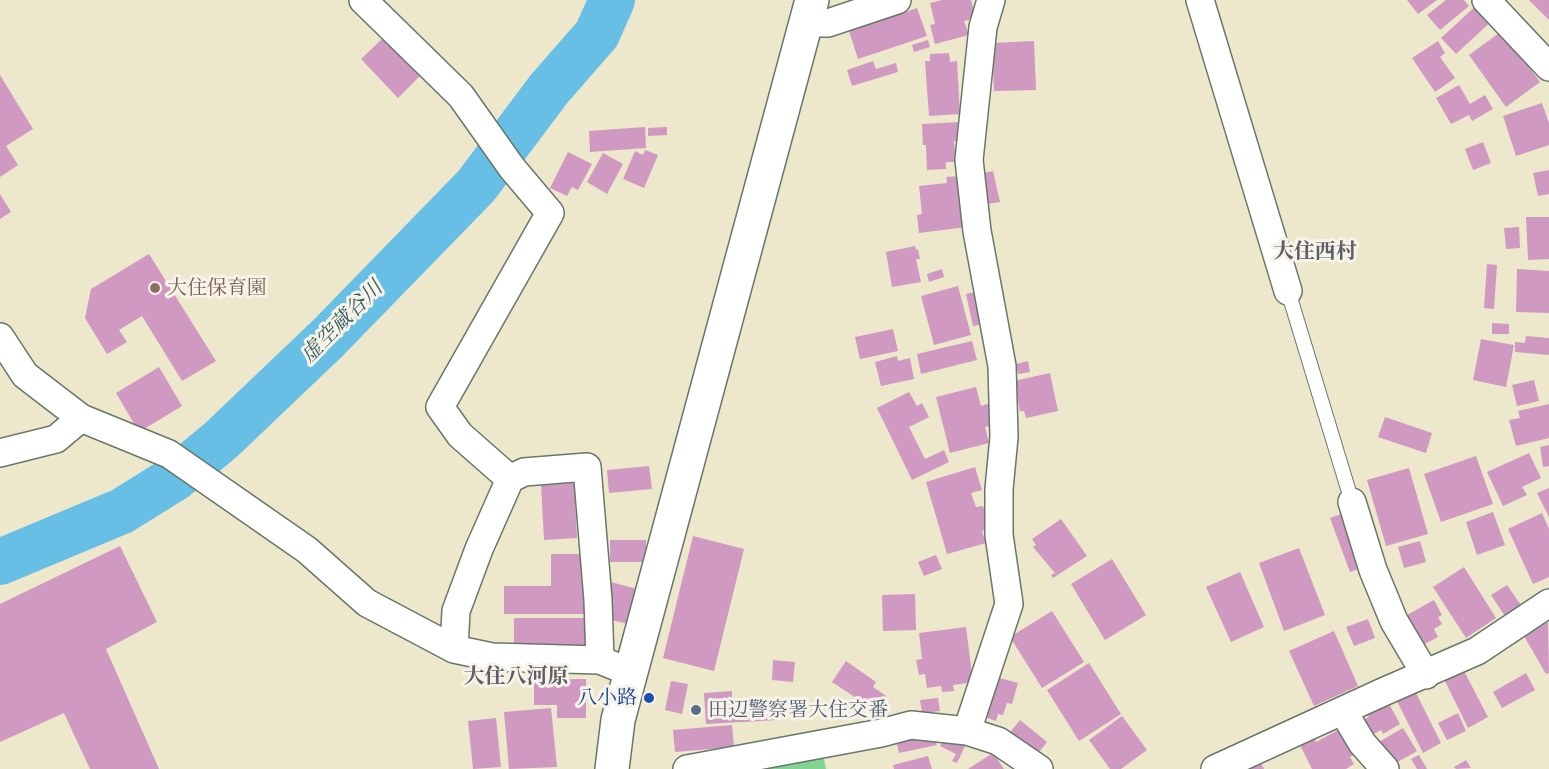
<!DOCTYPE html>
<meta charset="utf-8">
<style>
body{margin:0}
canvas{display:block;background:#ede7cb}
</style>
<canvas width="1549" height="769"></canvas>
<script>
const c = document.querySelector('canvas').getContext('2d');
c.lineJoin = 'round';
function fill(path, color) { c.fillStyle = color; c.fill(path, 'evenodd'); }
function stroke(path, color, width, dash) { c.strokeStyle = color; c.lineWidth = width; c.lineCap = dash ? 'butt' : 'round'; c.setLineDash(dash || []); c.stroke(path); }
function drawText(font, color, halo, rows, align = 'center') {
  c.font = font + ' "Libre Caslon Text","Noto Serif JP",serif'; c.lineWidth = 6; c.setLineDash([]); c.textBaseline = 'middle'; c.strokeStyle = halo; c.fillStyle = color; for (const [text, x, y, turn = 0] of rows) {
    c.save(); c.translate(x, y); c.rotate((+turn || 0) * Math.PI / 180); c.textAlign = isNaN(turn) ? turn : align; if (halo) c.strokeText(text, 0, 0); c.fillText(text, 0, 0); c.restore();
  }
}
fill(new Path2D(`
 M821 744 826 769H687Z`), '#82d394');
stroke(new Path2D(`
 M0 562 122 511 175 478 221 440 328 338 476 186 549 89 597 34 612 0`), '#68bfe5', 46);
fill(new Path2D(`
 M942 0H971L976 18 964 21 969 35 935 44 930 25 935 24 930 3Z
 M1407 0H1437L1418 14Z
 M1446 0H1464L1469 6 1440 30 1427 15Z
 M1529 0H1549V20Z
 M1480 2 1495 18 1456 54 1441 38Z
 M917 8 927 36 858 59 849 31Z
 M1502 31 1540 82 1506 107 1469 55Z
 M384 37 421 75 398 98 361 59Z
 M928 40 930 47 914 52 912 45Z
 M1034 41 1036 90 994 91 992 43Z
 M1438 41 1445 53 1440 57 1455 78 1435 92 1412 58Z
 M949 53 950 62 957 61 960 114 929 116 925 61H930V54Z
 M873 61 876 69 896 63 898 72 852 86 847 70Z
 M0 75 33 129 6 146 18 165 0 177Z
 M1459 85 1470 104 1485 95 1493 109 1472 121 1469 115 1451 124 1436 98Z
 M1542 103 1549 123V145L1516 156 1503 116Z
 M959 122 960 141H954L956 162H946V169L927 170 926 145H923L922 124Z
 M645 127 646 148 590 152 589 131Z
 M667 127V135L648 136V128Z
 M1483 142 1491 163 1473 170 1465 149Z
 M645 150 658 155 644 188 623 179 635 151 643 155Z
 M568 152 592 164 578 190 572 187 567 196 550 188Z
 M603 153 623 164 607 194 587 182Z
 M1549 170V194L1538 196 1533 173Z
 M993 171 1000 202 987 204 981 174Z
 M959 176 966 227 919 233 917 215 922 214 919 186 947 183 946 177Z
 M0 194 11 212 0 219Z
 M1526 217H1549V259L1528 260Z
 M1519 227 1520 248 1506 249 1504 228Z
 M915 246 916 250 918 249 920 259H916L921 282 892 287 886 252Z
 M149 254 216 361 182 381 142 316 119 330 127 342 107 354 85 318 91 289Z
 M1487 264 1497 265 1494 309 1484 308Z
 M942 269 944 277 929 282 927 274Z
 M1517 269 1549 271V313L1516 312Z
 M958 286 971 335 934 345 921 296Z
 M976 292 984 324 973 326 966 294Z
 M1492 323 1509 324V334H1492Z
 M893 329 898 351 860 359 855 337Z
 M1526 336 1549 338V355L1515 352V342L1525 343Z
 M1481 339 1514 345 1506 387 1473 380Z
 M972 341 977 360 921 374 917 354Z
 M897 356 898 361 910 358 914 379 881 386 875 362Z
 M1028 361 1030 372 1018 374 1016 364Z
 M159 367 182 406 139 432 116 393Z
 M1050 373 1058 411 1026 418 1024 411H1020L1014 381Z
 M1534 380 1539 401 1517 406 1512 385Z
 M976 387 981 406 990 403 996 424 985 427 989 443 950 453 936 397Z
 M909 392 917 406 922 403 929 417 909 427 925 459 944 450 949 462 912 480 877 408Z
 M1549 404V438L1516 446 1509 420 1520 418 1518 411Z
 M1385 417 1432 433 1426 453 1378 437Z
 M1549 445V466L1543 467 1540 447Z
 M1529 453 1541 478 1522 487 1527 495 1503 506 1487 472Z
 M1476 456 1493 504 1441 522 1424 474Z
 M649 466 652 489 609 493 607 470Z
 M975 467 982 490 971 493 976 507 983 506 990 529 982 531 986 543 947 554 926 482Z
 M1409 468 1428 534 1386 546 1367 480Z
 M574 483 577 538 544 540 541 485Z
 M1549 488V517L1537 493Z
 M1493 512 1505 545 1477 555 1466 522Z
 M1344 513 1364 567 1350 572 1330 518Z
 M1542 513 1549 529V577L1533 584 1508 529Z
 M1061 519 1087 556 1053 578 1051 575 1055 573 1033 547 1036 545 1032 539Z
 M693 536 744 549 714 671 663 658Z
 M610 540H646V562H610Z
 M1420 541 1426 562 1404 568 1398 547Z
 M120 546 157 622 106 649 159 769H90L64 713 0 742V604Z
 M1299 548 1325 615 1284 631 1259 563Z
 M551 554H590V614H504V586H551Z
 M936 555 942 569 924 576 918 562Z
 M1112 559 1146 615 1105 640 1071 584Z
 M1464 567 1496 618 1466 638 1433 587Z
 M1240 572 1264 627 1231 642 1206 587Z
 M611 582 637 589 629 624 611 620Z
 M1507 585 1523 608 1507 619 1491 595Z
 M915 594 916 630 883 631 882 595Z
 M1434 600 1442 615 1438 617 1442 624 1434 629 1438 637 1423 645 1407 615Z
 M1052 611 1084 662 1042 688 1010 637Z
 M514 618H590V649H514Z
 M1368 619 1375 638 1354 646 1346 627Z
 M1548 622 1549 673 1546 674 1524 636Z
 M966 627 973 682 953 685 954 691 942 692 941 686 927 688 925 674 919 675 916 660 922 659 919 633Z
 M1334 631 1358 686 1314 706 1289 651Z
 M773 660 795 662 793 682 772 680Z
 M846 661 876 682 873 687 886 696 876 711 832 682Z
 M1089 663 1121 714 1079 741 1047 690Z
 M1463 669 1488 717 1468 728 1444 679Z
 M1526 673 1535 690 1502 708 1493 692Z
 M996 677 1018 683 1012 704 1007 703 1003 715 998 714 996 721 985 717Z
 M586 679V718H557V705H534V680Z
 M671 681 688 684 682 714 665 710Z
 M1414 689 1441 743 1423 753 1396 699Z
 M732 691V700L777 698 778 720 706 724 704 693Z
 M938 698 940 711 922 713 920 700Z
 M1388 702 1400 724 1383 734 1381 730 1372 735 1363 720 1369 717 1367 713Z
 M551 708 557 767 509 769 504 712Z
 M1458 713 1466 731 1447 740 1438 723Z
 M1122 716 1147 750 1121 769H1110L1089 740Z
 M496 718 501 767 473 769 468 721Z
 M1020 720 1047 742 1035 757 1008 735Z
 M732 725 734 747 675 752 673 730Z
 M1403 728 1417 751 1396 763 1391 754 1385 757 1377 743Z
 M1340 729 1353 755 1350 757 1354 764 1346 769H1312L1300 745 1314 738 1316 742Z
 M933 731 937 745 899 753 896 740Z
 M946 735 965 746 957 763 952 761 956 754 940 746Z
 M993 753 1004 769H968Z
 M1419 755 1427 769H1417L1411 759Z
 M928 756 932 769H894L893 765Z
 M1466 760 1471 768 1456 769 1454 767Z
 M1260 761 1264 769H1243Z`), '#cf99c2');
const service = new Path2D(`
 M1288 291 1352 502`);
const minor = new Path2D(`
 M363 0 461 96 512 168 550 213 440 407 460 435 510 479 479 549 456 611 454 649
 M1200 0 1288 291
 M1486 0 1549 67
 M806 23H828L897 0
 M0 337 25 375 81 418 169 454 307 550 367 603 454 649 492 657 600 660 632 673
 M0 453 56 439 81 418
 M510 479 524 472 587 467 598 600 600 660
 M1352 502 1373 570 1394 621 1426 675
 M1343 711 1362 743 1385 769
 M967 731 1009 604 999 535V489L1004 437 1002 366 977 231 969 160 983 27 991 0
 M687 769 881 733 911 725 967 731 998 741 1039 769
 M1215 769 1383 692 1477 651 1549 603`);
const tertiary = new Path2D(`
 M612 769 618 720 812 0`);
stroke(service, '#677869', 16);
stroke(minor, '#677869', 30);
stroke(tertiary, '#677869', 36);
stroke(service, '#fff', 14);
stroke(minor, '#fff', 27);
stroke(tertiary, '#fff', 33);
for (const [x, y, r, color] of [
 [155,288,6,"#8d6e63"],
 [649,698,6,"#1a4fb4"],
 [696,710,6,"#5c6f8a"]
]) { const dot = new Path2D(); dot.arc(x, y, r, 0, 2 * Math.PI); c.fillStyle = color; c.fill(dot); stroke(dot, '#f7f3e8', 2); }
drawText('20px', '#785e54', '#f7f3e8', [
 ["大住保育園",167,288]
], 'left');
drawText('20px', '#164399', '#f7f3e8', [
 ["八小路",637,698]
], 'right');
drawText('20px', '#4e5e75', '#f7f3e8', [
 ["田辺警察署大住交番",708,710]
], 'left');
drawText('bold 21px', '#5d5d66', '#f7f3e8', [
 ["大住西村",1315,252],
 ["大住八河原",516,677]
]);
drawText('italic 21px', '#315e60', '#f7f3e8', [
 ["虚空蔵谷川",342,322,-45]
]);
</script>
